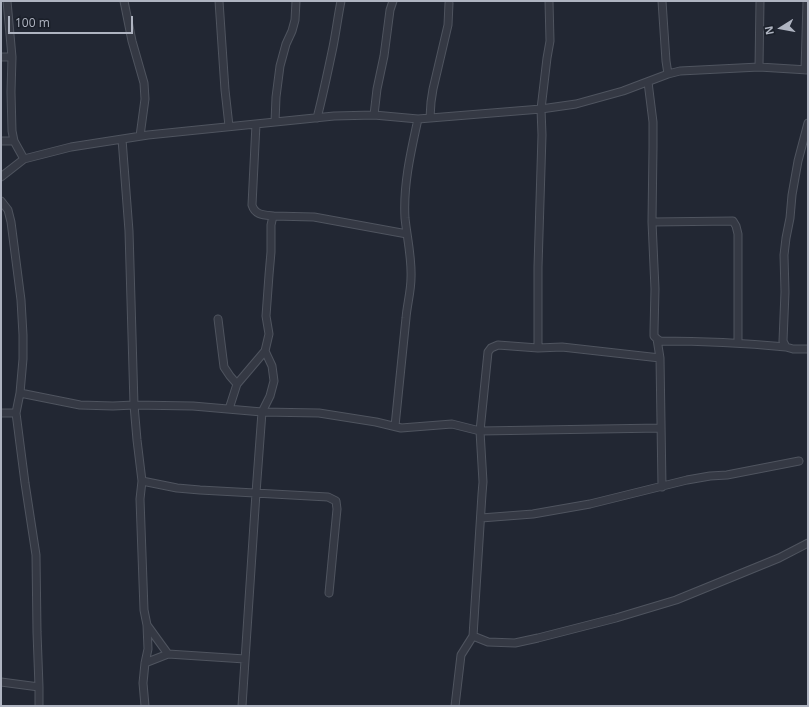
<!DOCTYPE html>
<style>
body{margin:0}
#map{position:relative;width:809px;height:707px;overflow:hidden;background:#222733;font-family:"Open Sans",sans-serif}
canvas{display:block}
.frame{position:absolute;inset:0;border:2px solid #afb4c1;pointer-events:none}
.north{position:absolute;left:761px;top:8px;width:40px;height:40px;-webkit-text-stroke:3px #1a1f29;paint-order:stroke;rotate:259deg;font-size:11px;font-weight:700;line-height:16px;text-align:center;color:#afb4c1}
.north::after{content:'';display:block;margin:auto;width:14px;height:18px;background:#afb4c1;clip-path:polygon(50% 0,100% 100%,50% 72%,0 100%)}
.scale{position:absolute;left:8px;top:16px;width:125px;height:18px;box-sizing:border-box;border:2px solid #afb4c1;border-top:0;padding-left:5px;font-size:12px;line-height:14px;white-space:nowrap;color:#afb4c1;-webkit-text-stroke:3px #1a1f29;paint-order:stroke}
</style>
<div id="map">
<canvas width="809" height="707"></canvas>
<div class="frame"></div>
<div class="north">N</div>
<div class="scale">100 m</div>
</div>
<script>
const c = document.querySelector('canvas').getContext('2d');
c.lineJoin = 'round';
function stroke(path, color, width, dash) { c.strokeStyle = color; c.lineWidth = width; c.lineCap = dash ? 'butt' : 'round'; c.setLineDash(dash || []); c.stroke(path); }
const street = new Path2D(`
 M7 1 12 57 11 92 12 131 14 141 24 159
 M124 1 132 41 144 83 145 99 140 136
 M219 1 225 90 229 126
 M549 1 550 41 547 58 541 109 542 135 538 267V348L562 347 660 358
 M662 1 666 61 668 74
 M1 57H12
 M759 67 760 1
 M805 70 807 1
 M648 82 653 122V147L652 222 655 289 654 331V336L657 339 660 358 662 487
 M374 115 377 89 384 56 390 10 393 1
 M317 118C323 95 328 71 333 47 336 32 338 16 341 1
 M430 118 431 102 433 89 448 25 449 3
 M275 122 276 97 280 66 286 44 292 31 295 20 296 1
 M808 123 798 161 792 195 790 218 786 238 784 255 785 292 783 341 786 347 793 349H808
 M122 139 129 231 134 405 137 440 142 481 140 499 144 610 147 625 148 649 145 663 143 683 145 706
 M1 141H14
 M1 177 24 159 71 147 148 135 334 116 374 115 418 119 541 109 576 104 623 91 668 74 680 71 759 67 808 70
 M1 201 8 210 11 222 21 300 23 335V359L20 393 16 413 25 483 36 555 37 632 39 687V706
 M273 216 314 217 407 234
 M652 222 733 221 736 226 738 234V343
 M218 319 224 367 230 376 237 384
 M657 339 660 341C702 341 744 343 786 347
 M20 393 80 405 113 406 134 405 193 406 262 412 319 413 376 422 401 428 452 424 480 431 661 428
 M229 409 237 384 265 351 269 334 266 316 269 275 271 252V225L273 216C263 215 255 215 252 205L256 124
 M1 413H16
 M395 426C399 390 402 354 406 318 407 305 411 291 411 278 412 258 407 238 405 218 403 185 411 151 418 119
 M142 481 177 488 200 490 328 497 336 501 337 509 329 593
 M481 518 533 514 590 504 687 480 710 476 727 475 799 461
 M147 625 168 654
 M473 636 488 642 515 643 538 638 616 618 676 600 779 558 808 543
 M145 663 168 654 245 659
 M1 682 39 687
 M242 706 256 493 262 412 270 396 274 381 272 366 265 351
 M455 706 461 655 473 636 482 494 483 482 480 431 488 352 491 348 498 345 538 348`);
stroke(street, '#4f545f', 9);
stroke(street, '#353944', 7);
</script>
